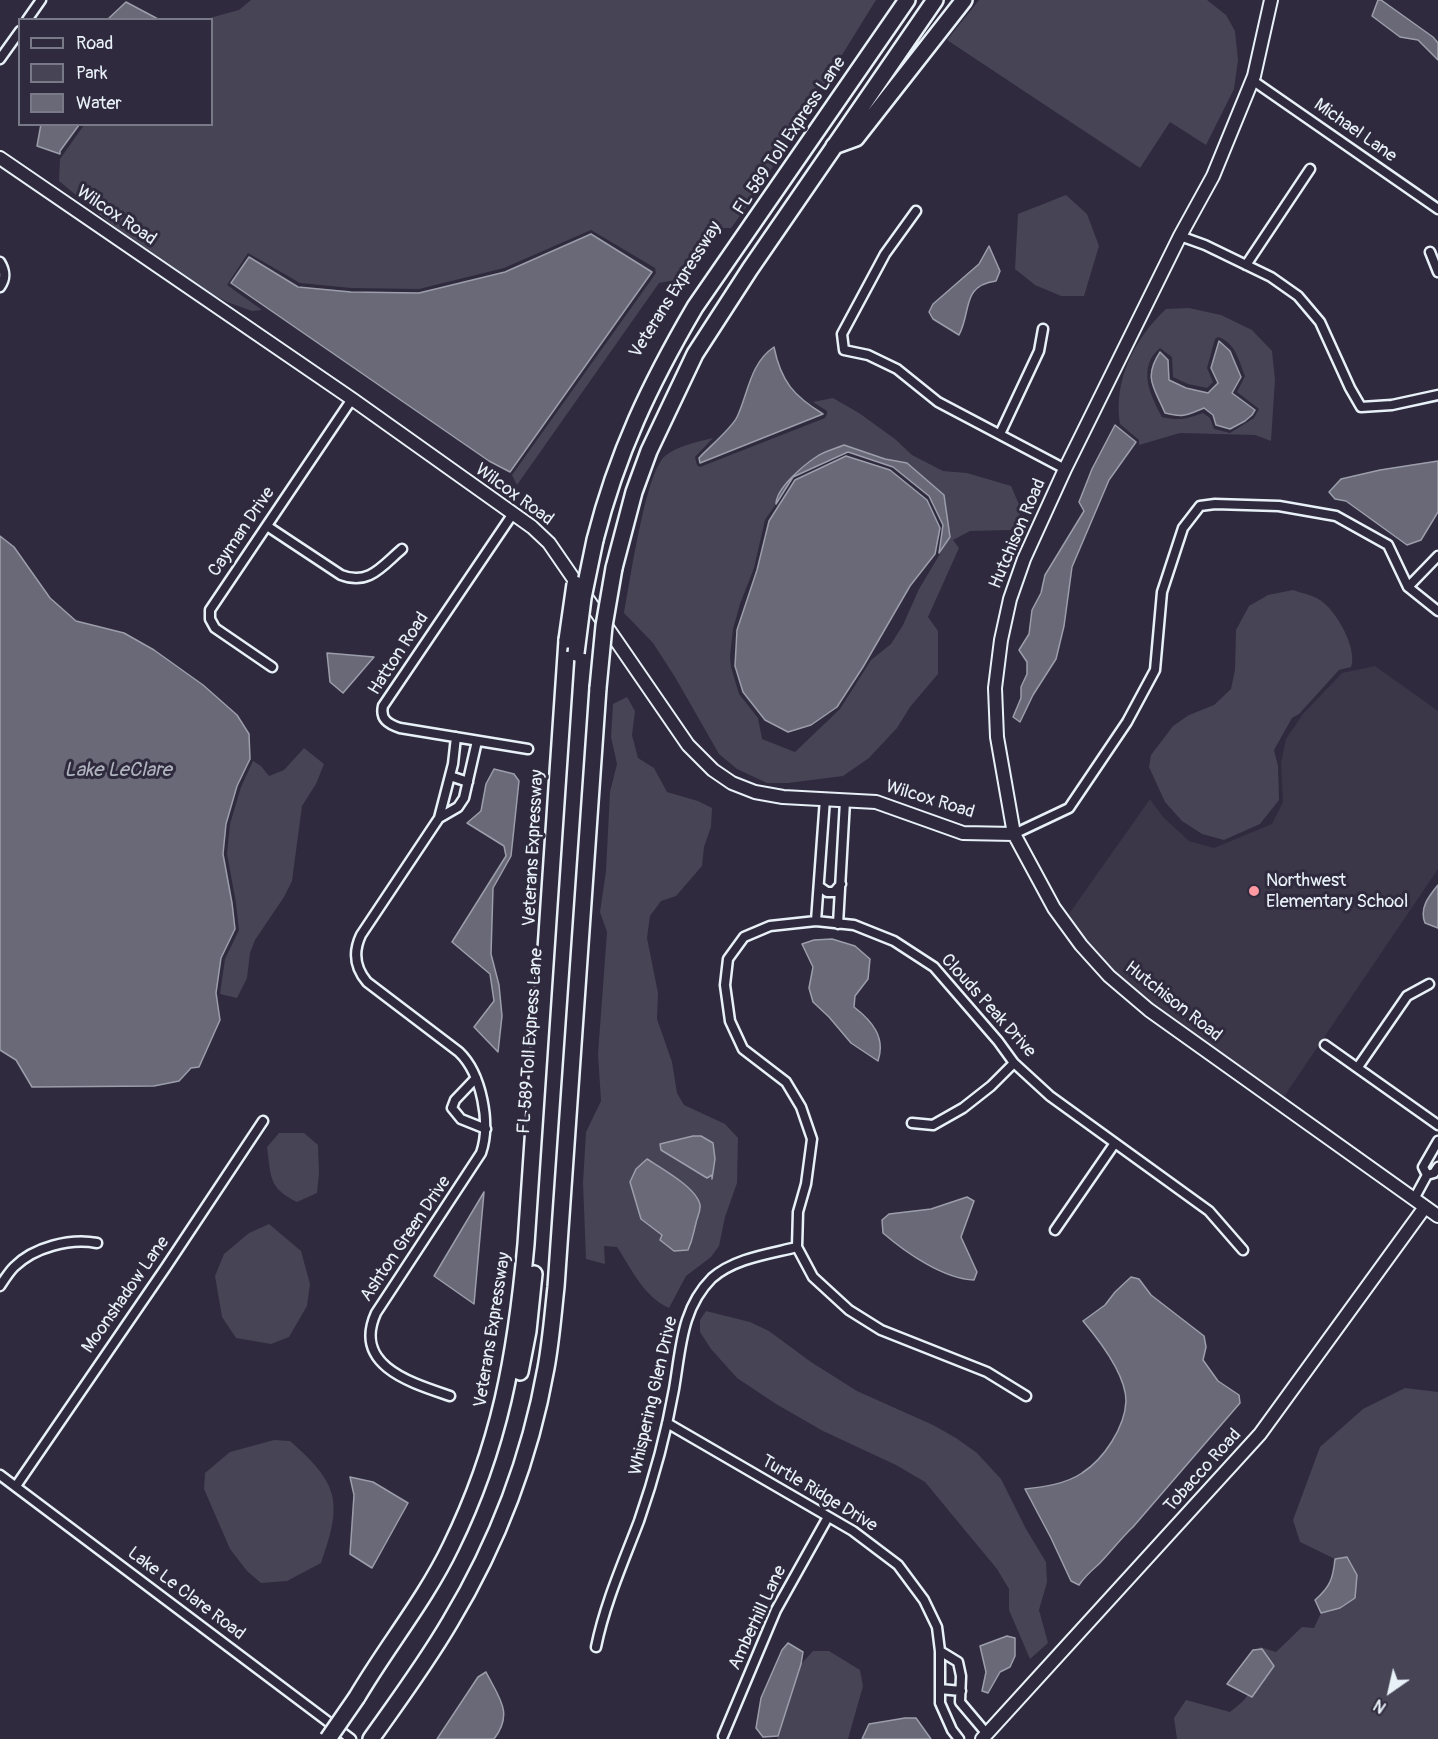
<!DOCTYPE html>
<style>
body{margin:0}
#map{position:relative;width:1438px;height:1739px;overflow:hidden;background:#2f2a3d;font-family:Pangolin,sans-serif}
canvas{display:block}
.legend{position:absolute;left:18px;top:18px;width:195px;height:108px;box-sizing:border-box;background:#2f2a3d;border:2px solid #797a88;margin:0;padding:8px 10px;list-style:none;font-size:18px;color:#e8f1f8}
.legend li{display:flex;align-items:center;gap:12px;height:30px}
.legend b{width:30px;border:2px solid #797a88}
.north{position:absolute;left:1360px;top:1661px;width:60px;height:60px;-webkit-text-stroke:4px #2f2a3d;paint-order:stroke;rotate:214deg;font-size:16px;font-weight:700;line-height:24px;text-align:center;color:#e8f1f8}
.north::after{content:'';display:block;margin:auto;width:21px;height:27px;background:#e8f1f8;clip-path:polygon(50% 0,100% 100%,50% 72%,0 100%)}
</style>
<div id="map">
<canvas width="1438" height="1739"></canvas>
<ul class="legend">
<li><b style="height:8px;background:#2f2a3d"></b>Road</li>
<li><b style="height:16px;background:#464455"></b>Park</li>
<li><b style="height:16px;background:#696978"></b>Water</li>
</ul>
<div class="north">N</div>
</div>
<script>
const c = document.querySelector('canvas').getContext('2d');
c.lineJoin = 'round';
function fill(path, color) { c.fillStyle = color; c.fill(path, 'evenodd'); }
function stroke(path, color, width, dash) { c.strokeStyle = color; c.lineWidth = width; c.lineCap = dash ? 'butt' : 'round'; c.setLineDash(dash || []); c.stroke(path); }
function drawText(font, color, halo, rows, align = 'center') {
  c.font = font + ' Pangolin,sans-serif'; c.lineWidth = 6; c.setLineDash([]); c.textBaseline = 'middle'; c.strokeStyle = halo; c.fillStyle = color; for (const [text, x, y, turn = 0] of rows) {
    c.save(); c.translate(x, y); c.rotate((+turn || 0) * Math.PI / 180); c.textAlign = isNaN(turn) ? turn : align; if (halo) c.strokeText(text, 0, 0); c.fillText(text, 0, 0); c.restore();
  }
}
fill(new Path2D(`
 M1375 666 1438 711V869L1283 1098 1163 1013 1122 978 1090 948 1069 914 1150 799 1163 817 1189 841 1214 848 1272 824 1283 802 1281 763 1286 739 1303 714 1342 673Z`), '#3b3749');
fill(new Path2D(`
 M251 0H876L756 194 731 228H711L681 279 659 283 517 485 512 475 656 273 655 268 591 230 504 268 419 289 351 288 300 283 248 253 227 285 262 310 252 311 227 302 190 282 144 251 59 181 60 159 84 125 212 124V20L206 19 239 10Z
 M979 0H1207L1226 15 1235 31 1238 60 1234 89 1206 145 1170 122 1140 168 947 40Z
 M1066 195 1087 214 1099 246 1084 296H1061L1035 285 1015 269 1018 214Z
 M1189 308 1221 315 1252 330 1272 351 1275 380 1271 441 1255 435 1180 433 1139 445V440L1120 424C1113 380 1135 338 1166 309ZM1218 337C1235 342 1239 361 1245 376L1237 392 1259 409 1254 418 1230 433 1214 429 1210 418 1203 413C1187 419 1179 421 1162 417 1150 395 1137 367 1160 348L1172 357 1173 377 1188 384 1207 388 1213 382 1207 368 1215 339Z
 M833 398 859 413 895 439 912 455 943 471 967 473 1011 486 1021 509 1017 524 1010 530 970 531 953 540 959 548 928 617 938 631V674L910 707 897 728 869 758 843 776 788 783H767L737 769 719 754 675 677 653 643 624 613C630 583 645 473 665 456 677 446 697 442 713 438L695 457 697 465 700 467 825 418 827 414V411L813 402ZM844 446 885 459 907 463 944 495 950 537 919 589 903 625 891 644 871 660 840 709 795 752 762 739 758 718 739 694 731 667 730 656 733 629 740 604 754 568 765 520 776 504V498L784 485 817 456Z
 M1293 590C1301 593 1313 595 1320 600 1336 610 1358 649 1351 667L1339 670 1299 714 1292 718 1274 750 1278 766 1279 800 1260 824 1224 840 1202 834 1182 821 1165 802 1149 767 1151 755 1173 726 1189 715 1214 705 1231 689 1235 670 1236 630 1249 606 1268 595Z
 M627 697 635 711 632 735 638 758 654 768 667 792 698 801 712 808 711 827 704 847 702 866 676 896 661 901 650 916 647 938 658 993 657 1019 672 1062 677 1093 684 1105 725 1124 738 1138 737 1183 725 1217 719 1246 711 1257 686 1276 669 1308C644 1297 632 1270 617 1247L604 1246 605 1264 586 1259 583 1183 586 1132 601 1101 598 1054 607 932 600 912 606 871 610 792 617 764 611 737 613 704Z
 M304 748 324 764 316 784 302 806 292 881 284 897 255 940 250 953 247 978 237 998 220 994 225 959 239 930 236 903 227 854 230 824 241 787 253 761 261 766 269 776 284 770Z
 M279 1133H304L318 1145 319 1173 317 1193 297 1202C268 1188 271 1176 267 1147Z
 M269 1224 301 1251 310 1284 307 1306 289 1337 271 1344 236 1338 222 1317 215 1276 224 1254 249 1233Z
 M706 1311 750 1322 769 1331 811 1362 857 1391 933 1425 956 1438 977 1453 1001 1479 1026 1529 1046 1562 1047 1582 1039 1610 1048 1643 1030 1659 1009 1610V1589L997 1569 925 1482 896 1465 823 1431 776 1404 737 1378 711 1349 700 1332V1320Z
 M1405 1388 1438 1392V1739H1177L1174 1718 1186 1700 1230 1712C1255 1693 1252 1690 1248 1660L1260 1647 1276 1652 1302 1627 1314 1628 1321 1613 1340 1608 1348 1557 1335 1559 1300 1542 1293 1520 1320 1447 1363 1409Z
 M274 1440 290 1441C339 1484 343 1502 321 1563L287 1581 261 1583 247 1571 230 1549 204 1489 205 1473 230 1452Z
 M813 1651H829L860 1670 863 1686 848 1739H777L801 1664Z`), '#464455');
const water = new Path2D(`
 M1378 0H1381L1433 37 1438 43V60L1418 40 1400 37 1372 16Z
 M126 2 158 19H108Z
 M41 124H79V125L60 151V154L37 146Z
 M591 234 652 272 510 472 489 461 231 283 249 257 298 287 351 292 419 293 505 272Z
 M989 246 1000 271 996 281C961 286 972 310 959 335L933 319 929 312 933 304 979 264Z
 M1219 341 1230 351 1241 377 1232 393 1255 410 1252 415 1245 421 1230 429 1216 425 1213 415 1204 408C1187 415 1184 418 1165 413 1154 387 1143 378 1160 352L1168 360 1169 380 1186 388 1208 393 1218 383 1211 368Z
 M774 347C781 382 794 396 823 414L700 463 699 458C708 448 732 428 737 417 748 394 750 363 774 347Z
 M1115 425 1136 442 1109 480 1072 567 1064 626 1056 659 1033 695 1020 722 1013 717 1021 698V687L1027 674V662L1019 650 1029 634 1032 610 1041 593 1045 575 1084 511 1079 502 1092 469Z
 M844 445 885 459 907 463 944 495 950 537 939 553 943 525 929 496 893 467 848 452 793 477 776 504C776 488 804 465 816 457 824 451 835 449 844 445Z
 M846 456 890 470 927 500 940 528 935 554 910 586 863 667 837 707 811 725 788 732 765 720 743 692 735 666 737 630 757 570 769 521 795 480Z
 M1438 461V512L1421 540 1407 545 1346 501 1335 499 1329 492 1341 479 1380 470Z
 M0 536 14 547 50 598 76 621 124 633 154 650 203 685 237 715 249 734 250 759 237 786 226 824 223 854 232 903 235 929 221 958 216 993 220 1020 199 1067 191 1068 179 1081 154 1086 32 1087 16 1060 0 1050Z
 M327 653 374 657 343 693 330 682Z
 M494 769 514 774 519 781 511 856 493 888 491 954 499 985 502 1016 498 1052 474 1027 494 1001 490 974 452 942 506 856 504 846 467 823 481 811 486 784Z
 M1438 885V928L1425 923C1419 908 1429 896 1438 885Z
 M832 939 855 946 870 959 868 979 855 996 854 1007C872 1021 886 1037 878 1061L851 1043 829 1017 813 1002 809 988 813 967 802 944 814 940Z
 M693 1136H701L713 1143 715 1159 712 1179V1175L707 1178 661 1150 660 1144Z
 M647 1159C661 1168 697 1188 700 1205 701 1211 697 1217 696 1223 693 1234 693 1239 688 1250L674 1251 660 1240 662 1235 641 1219 630 1182 636 1169Z
 M484 1192 474 1304 434 1276Z
 M967 1197 974 1201 961 1237 977 1272 974 1280C944 1279 906 1253 883 1233L882 1220 889 1214 931 1209Z
 M1131 1277 1139 1279 1151 1295 1204 1336 1206 1347 1203 1360 1218 1381 1239 1395 1240 1403 1133 1527C1121 1538 1111 1552 1099 1564 1091 1571 1085 1576 1079 1585L1071 1581 1051 1538 1025 1489C1043 1487 1066 1484 1082 1473 1104 1459 1125 1427 1126 1401 1126 1375 1099 1340 1083 1321L1105 1305 1115 1292Z
 M350 1477 373 1482 408 1503 372 1568 350 1554 354 1495Z
 M1347 1557 1357 1575 1355 1598 1340 1608 1321 1613 1315 1600C1330 1587 1333 1579 1335 1559Z
 M1007 1636 1015 1638V1656L1010 1667 1000 1672 988 1693 982 1691 986 1672 980 1646Z
 M788 1643 803 1652 801 1664 778 1736 763 1737 756 1728 761 1698 782 1650Z
 M1262 1649 1274 1666 1252 1697 1227 1684 1253 1650Z
 M486 1672C499 1698 514 1713 494 1739H437L478 1677Z
 M905 1718H916L931 1739H862L869 1724Z`);
fill(water, '#696978');
stroke(water, '#9c9fab', 1.5);
const street = new Path2D(`
 M27 20 41 0
 M0 59 20 31
 M1252 80 1438 209
 M916 211 885 254 842 334 844 350 868 355 897 369 938 402 1065 469
 M1180 236 1205 245 1271 277 1298 296 1320 322 1350 388 1361 407 1392 405 1438 395
 M1430 252 1438 272
 M0 262C5 270 6 279 0 287
 M1246 265 1310 169
 M1000 434 1039 351 1043 329
 M512 515 383 706C380 719 388 724 400 728L528 749
 M267 526 341 575C369 586 382 566 402 549
 M1408 587 1438 556
 M272 667 215 628 210 619V610L352 399
 M456 737 453 764 439 818 458 807 464 798 477 741
 M450 776 468 782
 M439 818 361 935C353 952 355 968 367 982L459 1052C482 1074 491 1124 481 1153L376 1313C352 1366 412 1383 450 1396
 M1014 834 1069 808 1127 722 1155 670 1162 592 1183 528 1200 506 1215 504 1279 506 1336 516 1388 545 1408 587 1438 611
 M820 887 827 892H834L841 884
 M816 921 825 799
 M838 924 845 801
 M1325 1045 1438 1125
 M1358 1067 1407 996 1429 984
 M476 1078 455 1100 452 1108 461 1119 486 1129
 M912 1123 933 1125 963 1108 991 1086 1014 1063
 M1427 1175 1423 1167 1438 1141
 M1414 1199 1427 1175 1434 1173 1438 1167
 M1055 1230 1115 1143
 M0 1286C4 1280 9 1272 14 1267 34 1247 70 1238 97 1243
 M1026 1396 987 1372 881 1330 849 1310 813 1277 797 1247 798 1212 806 1184 812 1139 801 1107 786 1082 743 1049 730 1021 725 985 728 959 744 937 770 926 816 921 854 925 894 941 934 967 998 1041 1014 1063 1050 1096 1209 1211 1243 1250
 M667 1423 853 1531 898 1565 924 1600 937 1627 940 1651V1703L952 1730 959 1739
 M0 1475 351 1739
 M16 1486 166 1267 263 1121
 M596 1647C605 1603 623 1563 639 1521 654 1478 666 1434 674 1389 681 1349 681 1309 712 1278 735 1258 769 1254 797 1247
 M940 1651 958 1662 961 1676 960 1702 987 1734
 M940 1689 961 1691
 M723 1736 776 1610 828 1517`);
const secondary = new Path2D(`
 M1271 0 1254 76 1213 176 1180 236 1065 469 1024 559 1010 599 1001 640 995 688 997 737 1014 834 1054 908 1081 945 1109 976 1149 1010 1438 1216
 M0 158 352 399 532 527 549 543 688 745 713 770 732 783 755 792 783 797 876 802 963 833 1014 834
 M982 1739 1260 1434 1425 1207`);
const highway = new Path2D(`
 M834 146 856 138 964 0
 M595 540C617 453 650 384 695 307L907 0
 M614 568 634 492 649 451 695 354 750 269 935 0
 M520 1372 528 1331 534 1274
 M357 1697C387 1646 425 1600 451 1546 500 1446 516 1355 526 1244L567 640
 M371 1739C398 1701 426 1663 450 1622 497 1544 530 1458 546 1368 551 1341 553 1314 556 1287L598 688`);
stroke(street, '#e8f1f8', 13);
stroke(secondary, '#e8f1f8', 16);
stroke(highway, '#e8f1f8', 20);
stroke(street, '#2f2a3d', 8);
stroke(secondary, '#2f2a3d', 12);
stroke(highway, '#2f2a3d', 15);
const highwayBridge = new Path2D(`
 M567 640 575 584
 M576 653 583 598 595 540
 M598 688 604 626 614 568
 M328 1739 357 1697`);
stroke(highwayBridge, '#e8f1f8', 20, []);
stroke(highwayBridge, '#2f2a3d', 15);
for (const [x, y, r, color] of [
 [1254,891,6,"#ff9aa2"]
]) { const dot = new Path2D(); dot.arc(x, y, r, 0, 2 * Math.PI); c.fillStyle = color; c.fill(dot); stroke(dot, '#2f2a3d', 2); }
drawText('18px', '#e8f1f8', '#2f2a3d', [
 ["Michael Lane",1355,131,35],
 ["FL 589 Toll Express Lane",790,136,-56],
 ["Wilcox Road",116,216,34],
 ["Veterans Expressway",676,290,-58],
 ["Wilcox Road",514,495,36],
 ["Cayman Drive",242,532,-56],
 ["Hutchison Road",1018,534,-67],
 ["Hatton Road",399,654,-57],
 ["Wilcox Road",930,800,17],
 ["Veterans Expressway",534,848,-87],
 ["Hutchison Road",1173,1002,38],
 ["Clouds Peak Drive",988,1006,48],
 ["FL 589 Toll Express Lane",531,1041,-86],
 ["Ashton Green Drive",406,1239,-56],
 ["Moonshadow Lane",126,1295,-55],
 ["Veterans Expressway",493,1330,-81],
 ["Whispering Glen Drive",654,1396,-77],
 ["Tobacco Road",1203,1471,-48],
 ["Turtle Ridge Drive",819,1494,31],
 ["Lake Le Clare Road",186,1594,37],
 ["Amberhill Lane",758,1618,-65]
]);
drawText('18px', '#e8f1f8', '#2f2a3d', [
 ["Northwest",1266,881],
 ["Elementary School",1266,902]
], 'left');
drawText('italic 20px', '#afb4be', '#2f2a3d', [
 ["Lake LeClare",118,771]
]);
</script>
